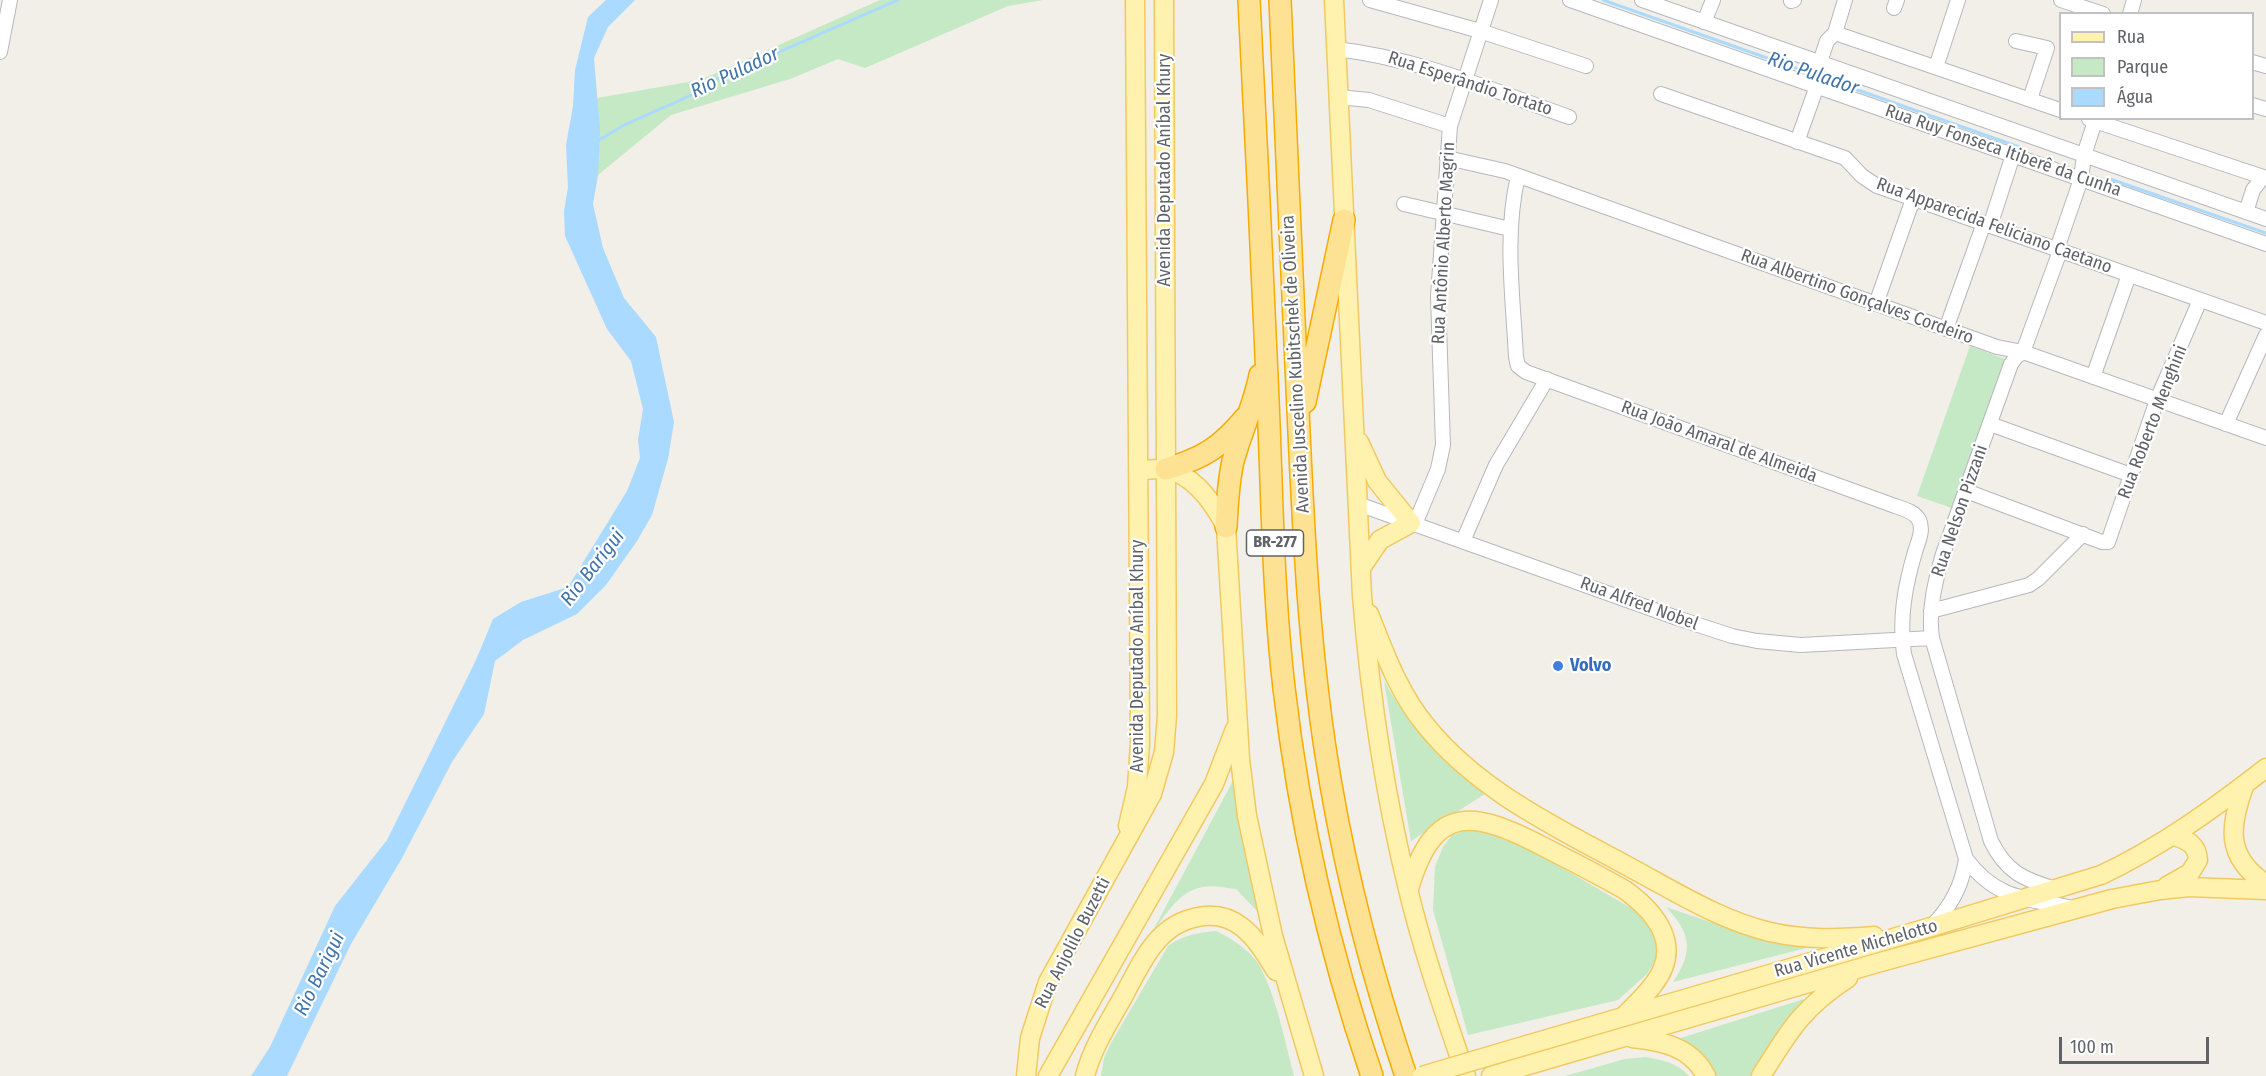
<!DOCTYPE html>
<meta charset="utf-8">
<style>
body{margin:0}
#map{position:relative;width:2266px;height:1076px;overflow:hidden;background:#f1efe8;font-family:"Fira Sans Condensed",sans-serif}
canvas{display:block}
.legend{position:absolute;left:2059px;top:12px;width:195px;height:108px;box-sizing:border-box;background:#fff;border:2px solid #bfc1c3;margin:0;padding:8px 10px;list-style:none;font-size:18px;color:#5f6368}
.legend li{display:flex;align-items:center;gap:12px;height:30px}
.legend b{width:30px;border:2px solid #bfc1c3}
.scale{position:absolute;left:2059px;top:1037px;width:150px;height:27px;box-sizing:border-box;border:3px solid #5f6368;border-top:0;padding-left:8px;font-size:18px;line-height:21px;white-space:nowrap;color:#5f6368;-webkit-text-stroke:4px #fff;paint-order:stroke}
</style>
<div id="map">
<canvas width="2266" height="1076"></canvas>
<ul class="legend">
<li><b style="height:8px;background:#fff2af"></b>Rua</li>
<li><b style="height:16px;background:#c5e8c5"></b>Parque</li>
<li><b style="height:16px;background:#aadaff"></b>Água</li>
</ul>
<div class="scale">100 m</div>
</div>
<script>
const c = document.querySelector('canvas').getContext('2d');
c.lineJoin = 'round';
function fill(path, color) { c.fillStyle = color; c.fill(path, 'evenodd'); }
function stroke(path, color, width, dash) { c.strokeStyle = color; c.lineWidth = width; c.lineCap = dash ? 'butt' : 'round'; c.setLineDash(dash || []); c.stroke(path); }
function drawText(font, color, halo, rows, align = 'center') {
  c.font = font + ' "Fira Sans Condensed",sans-serif'; c.lineWidth = 4.5; c.setLineDash([]); c.textBaseline = 'middle'; c.strokeStyle = halo; c.fillStyle = color; for (const [text, x, y, turn = 0] of rows) {
    c.save(); c.translate(x, y); c.rotate((+turn || 0) * Math.PI / 180); c.textAlign = isNaN(turn) ? turn : align; if (halo) c.strokeText(text, 0, 0); c.fillText(text, 0, 0); c.restore();
  }
}
fill(new Path2D(`
 M880 0H1043L1008 6 865 68 838 59 790 79 671 115 598 175 597 98 700 80Z
 M1970 346 2005 359 1952 508 1917 496Z
 M1384 681C1411 729 1442 760 1485 794L1411 841Z
 M1234 779 1258 912 1236 889C1225 888 1213 885 1203 887 1177 891 1163 919 1149 938Z
 M1485 828 1530 849 1641 914 1653 927 1657 939 1656 960 1647 974 1618 1000 1468 1035 1433 910 1435 867 1443 847 1452 835 1467 830Z
 M1666 907C1715 924 1763 940 1814 946L1673 982C1694 951 1691 933 1666 907Z
 M1216 931C1231 938 1250 950 1259 965 1276 995 1285 1042 1294 1076H1101L1104 1058 1111 1043 1168 946C1184 935 1196 933 1216 931Z
 M1804 999 1751 1076H1717L1705 1056 1681 1038Z
 M1646 1057C1663 1060 1677 1063 1689 1076H1565L1625 1059Z`), '#c5e8c5');
fill(new Path2D(`
 M606 0H635L608 27 594 58 600 131 598 175 593 204 603 248 624 298 656 337 674 422 668 459 652 515 637 541 606 585 577 614 523 640 495 661 484 714 452 762 402 858 351 944 287 1076H251L270 1047 335 906 387 840 476 660 493 619 521 602 568 587 627 491 640 458 638 440 643 409 631 361 607 329 565 236 564 211 568 187 566 145 573 106 575 70 588 17Z`), '#aadaff');
stroke(new Path2D(`
 M1603 0 2022 148
 M596 142 624 125 703 90 715 80 898 0
 M2110 179 2266 233`), '#aadaff', 3);
const minor = new Path2D(`
 M1370 0 1480 31 1586 66
 M1570 0 2266 244
 M1642 0 2266 219
 M2061 0 2103 14
 M1791 1 1794 0
 M1894 8 1897 0
 M2130 14 2134 0
 M1704 22 1713 0
 M1835 33 2060 110
 M2016 41 2047 48 2030 99
 M1336 49C1417 58 1492 90 1569 117
 M0 52 10 0
 M1820 62 1827 41 1835 33 1845 0
 M2252 62 2266 66
 M1936 67 1958 0
 M1661 94 1845 158 1862 176 1877 186 2266 323
 M1338 97 1369 100 1450 126
 M2252 105 2266 109
 M2089 119 2266 178
 M1797 142 1817 86
 M1447 158 1505 171 1997 347 2023 352 2266 438
 M1518 176C1504 235 1513 297 1516 357L1518 366 1526 372 1895 506C1904 509 1915 512 1919 520 1924 530 1918 542 1915 552 1905 586 1899 618 1904 654L1966 859C1997 900 2026 898 2073 908
 M1404 204 1510 229
 M2246 212 2253 190 2263 177
 M1990 226 2013 155
 M1876 304 1913 199
 M1946 329 1984 223
 M2093 377 2129 275
 M1990 424 2131 475
 M2226 424 2266 335
 M1966 491 2102 542H2108L2157 400 2200 300
 M1358 504 1677 618 1732 636 1757 641 1801 645 1932 638
 M1415 524 1438 469 1443 445 1438 296 1450 126 1491 0
 M1463 541 1496 465 1547 379
 M1931 611 2029 585 2038 579 2083 534
 M2056 889C2024 880 2006 872 1991 841L1932 638C1928 610 1935 582 1943 554L2011 364 2016 357 2023 352 2060 251 2059 243 2081 179 2084 155 2096 118
 M1932 926C1951 906 1962 886 1966 859`);
const major = new Path2D(`
 M1334 0 1362 596C1370 695 1384 792 1408 889 1423 952 1445 1014 1466 1076
 M1359 442 1377 481 1411 523 1380 540 1361 568
 M1138 471C1146 470 1158 468 1166 469 1194 475 1214 504 1226 527L1240 759 1247 816 1273 936 1314 1076
 M1369 614C1385 654 1399 694 1427 727 1480 792 1558 828 1631 868 1676 892 1720 920 1770 932 1805 940 1839 939 1874 936
 M2245 784C2229 826 2225 857 2266 884
 M1128 826 1137 787 1140 743 1135 0
 M2167 886 2190 873 2198 860C2197 845 2188 840 2174 836
 M1409 889C1434 801 1475 811 1544 847 1571 861 1599 875 1625 890 1658 914 1683 947 1653 985 1645 996 1634 1006 1624 1016
 M1632 1038C1663 1041 1691 1047 1706 1076
 M1503 1052 1931 927 2101 875C2161 847 2213 809 2266 768
 M1026 1076 1030 1038 1048 982 1152 794 1164 752 1167 716 1164 0
 M1048 1076 1214 784 1235 729
 M1085 1076C1092 1048 1109 1022 1123 997 1133 979 1142 958 1156 942 1177 917 1215 906 1242 927 1257 939 1266 955 1276 971
 M1491 1076 1877 963 2112 899 2160 890 2189 887 2266 890
 M1761 1076C1789 1031 1802 1008 1848 978`);
const highway = new Path2D(`
 M1249 0C1255 126 1262 251 1267 377 1272 480 1272 585 1284 688 1299 819 1329 951 1372 1076
 M1280 0C1286 129 1291 259 1297 388 1303 521 1308 654 1331 785 1348 884 1374 981 1406 1076
 M1305 402 1344 220
 M1166 469C1202 459 1221 447 1245 418
 M1226 527C1227 505 1228 483 1233 461 1241 432 1254 405 1260 375`);
stroke(minor, '#b5b8bc', 16);
stroke(major, '#f2c960', 21);
stroke(highway, '#f9ab00', 24);
stroke(minor, '#fff', 14);
stroke(major, '#fff2af', 18);
stroke(highway, '#fde293', 21);
const majorBridge = new Path2D(`
 M1422 1076 1503 1052`);
stroke(majorBridge, '#f2c960', 21, []);
stroke(majorBridge, '#fff2af', 18);
for (const [x, y, r, color] of [
 [1558,666,6,"#3f7fe0"]
]) { const dot = new Path2D(); dot.arc(x, y, r, 0, 2 * Math.PI); c.fillStyle = color; c.fill(dot); stroke(dot, '#fff', 2); }
for (const [x, y, w] of [
 [1275,543,57]
]) { const box = new Path2D(); box.roundRect(x - w / 2, y - 13, w, 26, 4.5); c.fillStyle = '#fff'; c.fill(box); stroke(box, '#5f6368', 1.5); }
drawText('bold 16px', '#5f6368', null, [
 ["BR-277",1275,543]
]);
drawText('18px', '#5f6368', '#fff', [
 ["Rua Esperândio Tortato",1470,84,18],
 ["Rua Ruy Fonseca Itiberê da Cunha",2003,151,19],
 ["Avenida Deputado Aníbal Khury",1165,170,-90],
 ["Rua Apparecida Feliciano Caetano",1994,226,20],
 ["Rua Antônio Alberto Magrin",1444,243,-87],
 ["Rua Albertino Gonçalves Cordeiro",1857,297,20],
 ["Avenida Juscelino Kubitschek de Oliveira",1296,364,-93],
 ["Rua Roberto Menghini",2153,422,-69],
 ["Rua João Amaral de Almeida",1719,442,20],
 ["Rua Nelson Pizzani",1960,511,-71],
 ["Rua Alfred Nobel",1639,604,20],
 ["Avenida Deputado Aníbal Khury",1138,656,-90],
 ["Rua Anjolilo Buzetti",1073,943,-63],
 ["Rua Vicente Michelotto",1856,949,-16]
]);
drawText('bold 18px', '#366cbe', '#fff', [
 ["Volvo",1570,666]
], 'left');
drawText('italic 20px', '#4174aa', '#fff', [
 ["Rio Pulador",735,73,-25],
 ["Rio Pulador",1813,74,19],
 ["Rio Barigui",593,568,-52],
 ["Rio Barigui",320,974,-64]
]);
</script>
